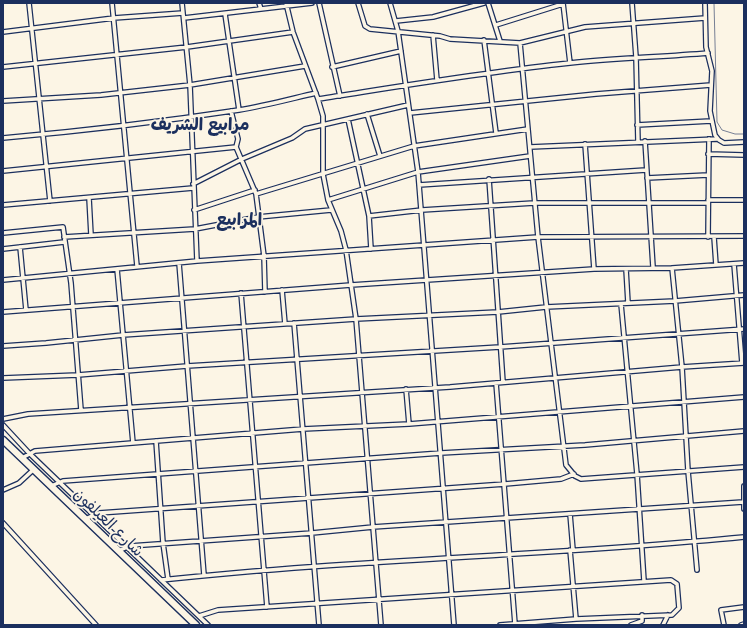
<!DOCTYPE html>
<meta charset="utf-8">
<style>
body{margin:0}
#map{position:relative;width:747px;height:628px;overflow:hidden;background:#fcf5e5;font-family:Caveat,sans-serif}
canvas{display:block}
.frame{position:absolute;inset:0;border:4px solid #1b2f5e;pointer-events:none}
</style>
<div id="map">
<canvas width="747" height="628"></canvas>
<div class="frame"></div>
</div>
<script>
const c = document.querySelector('canvas').getContext('2d');
c.lineJoin = 'round';
function stroke(path, color, width, dash) { c.strokeStyle = color; c.lineWidth = width; c.lineCap = dash ? 'butt' : 'round'; c.setLineDash(dash || []); c.stroke(path); }
function drawText(font, color, halo, rows, align = 'center') {
  c.font = font + ' Caveat,"Playpen Sans Arabic",sans-serif'; c.lineWidth = 3.5; c.setLineDash([]); c.textBaseline = 'middle'; c.strokeStyle = halo; c.fillStyle = color; for (const [text, x, y, turn = 0] of rows) {
    c.save(); c.translate(x, y); c.rotate((+turn || 0) * Math.PI / 180); c.textAlign = isNaN(turn) ? turn : align; if (halo) c.strokeText(text, 0, 0); c.fillText(text, 0, 0); c.restore();
  }
}
stroke(new Path2D(`
 M714 3 717 122 722 130 735 134H744`), '#767f94', 1);
const minor = new Path2D(`
 M29 3 50 201
 M112 3 137 266
 M182 3 190 85 197 261
 M259 3 261 9
 M286 3 293 32 318 99 323 116V174L328 200 341 231 346 250 356 319 381 625
 M319 3 340 96
 M358 3 365 26 370 29 440 36 450 39 520 43 585 27 705 18
 M390 3 398 31 418 172 454 625
 M488 3 500 41
 M563 3 570 63
 M632 3 636 57 638 142
 M705 3 706 47 712 71 710 111 715 135 719 140 724 143 744 142
 M225 14 239 110
 M184 18 312 3
 M396 21 433 17 484 3
 M496 25 563 4
 M3 32 114 18 183 13
 M433 35 437 80
 M484 40 496 133
 M520 43 538 237 566 465 575 476 581 479 744 467
 M3 67 187 47 293 32
 M332 67 401 51
 M318 99C402 86 485 72 570 63 616 58 662 57 708 53
 M3 101 101 95 190 85 305 66
 M231 111 238 139 236 147 256 194 264 256 265 292
 M410 113 596 94 711 85
 M367 114 380 156
 M348 119 369 216 371 249
 M637 125 711 121
 M3 138C82 131 160 122 239 110 264 106 290 99 316 93
 M645 141 653 267
 M585 144 594 269
 M530 147 717 139
 M708 154 744 155
 M3 171 236 147
 M647 178 708 175
 M489 179 503 382
 M193 184 242 159 292 138 305 129 408 105
 M419 185 646 170
 M256 194 414 146 528 129
 M89 198 91 235
 M328 200 418 172 530 156
 M708 200H744
 M3 205 193 188
 M194 210 255 190
 M369 216 422 210 534 203H708
 M3 233 63 227 71 283 81 410
 M64 237 195 229 258 217 331 210
 M708 237 709 139
 M714 237 716 265
 M20 247 26 310
 M3 249 64 242
 M179 263 204 575
 M734 264 742 363
 M672 268 682 367 688 471 697 570
 M117 269 133 443
 M626 269 628 303
 M3 280 197 261 538 237 744 236
 M282 290 285 324
 M241 293 267 607
 M621 304 637 474 644 581
 M3 312 351 285 594 269 672 268 744 263
 M294 323 319 625
 M3 346 46 343 123 335 356 319 498 312 546 307 675 301 744 295
 M3 378 78 375 187 366 500 347 744 329
 M496 383 515 624
 M406 389 409 424
 M3 419 28 414 450 387 682 367 744 363
 M3 425 29 453 208 625
 M156 441 163 543 168 579
 M22 458 35 451 303 429 409 424 744 397
 M51 486 63 481 441 453 585 445 744 431
 M744 486V509
 M3 490 19 483 33 470
 M570 514 573 550
 M85 519 99 513 505 484 561 479 574 474
 M3 523 96 625
 M570 550 576 619
 M118 551 130 546 312 533 373 527 743 502
 M161 580C355 559 550 556 744 537
 M199 616 218 610 671 580 677 584 679 608 672 615 576 619 500 625
 M631 625 642 621V615
 M663 625 668 615
 M724 625 721 610 744 607
 M741 625 744 624`);
const trunk = new Path2D(`
 M3 440 196 625`);
stroke(minor, '#1b2f5e', 6);
stroke(trunk, '#1b2f5e', 9);
stroke(minor, '#fcf5e5', 3.5);
stroke(trunk, '#fcf5e5', 6);
drawText('16px', '#1b2f5e', '#fcf5e5', [
 ["شارع العيلفون",108,523,44]
]);
drawText('bold 17px', '#1b2f5e', '#fcf5e5', [
 ["مرابيع الشريف",200,126],
 ["المرابيع",239,221]
]);
</script>
